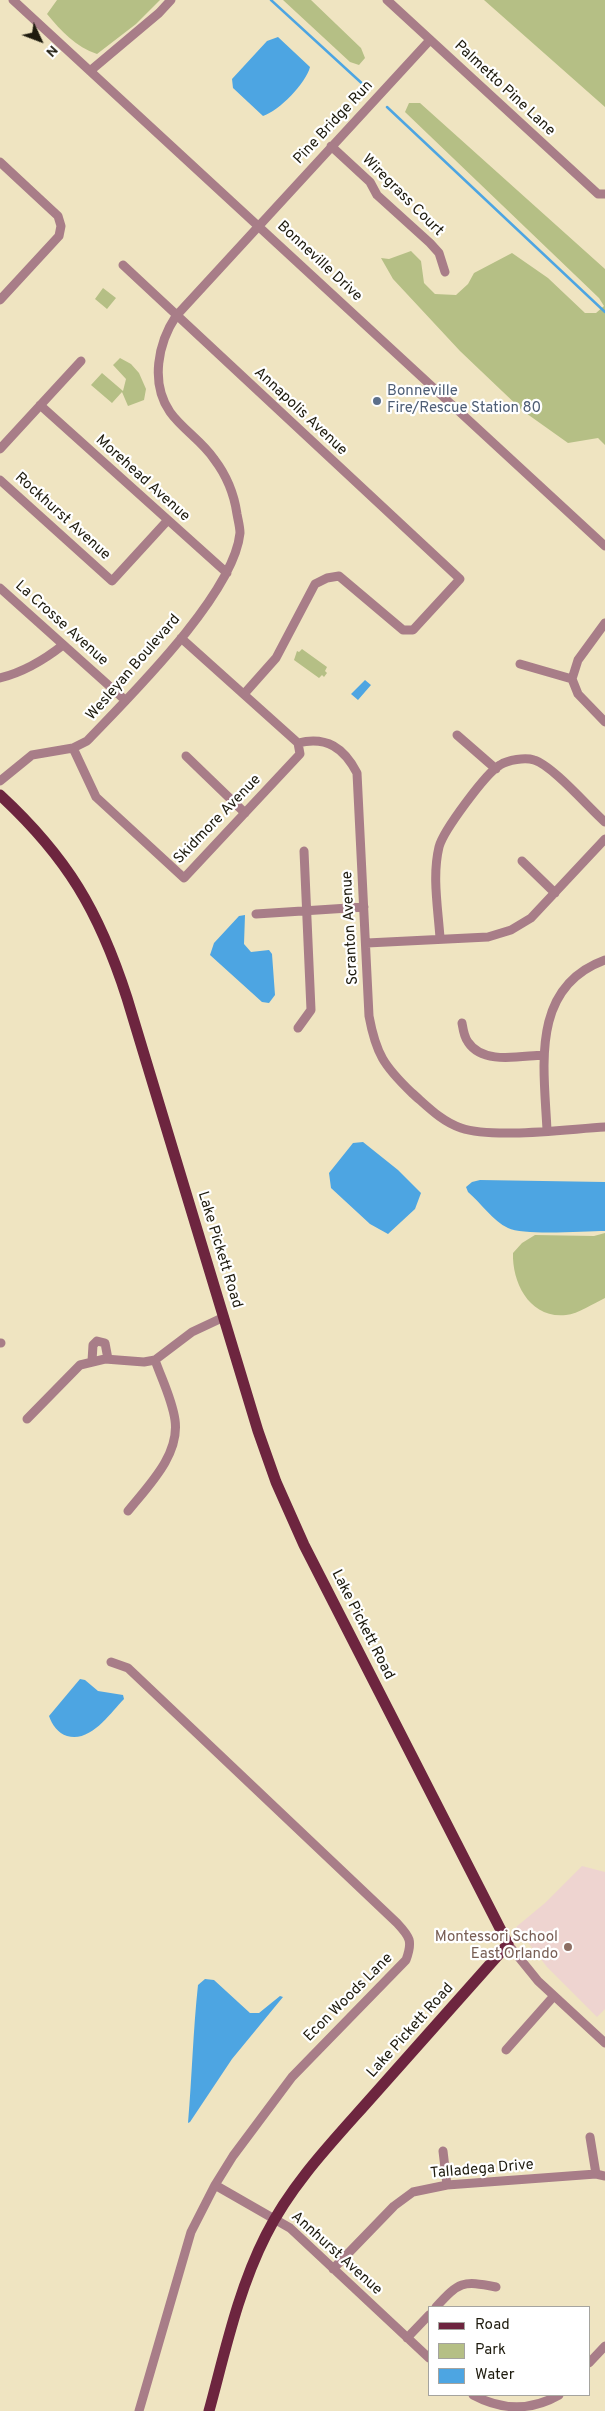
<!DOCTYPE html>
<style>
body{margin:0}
#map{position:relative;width:605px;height:2411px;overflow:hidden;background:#efe4c1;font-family:Overpass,sans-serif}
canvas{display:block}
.legend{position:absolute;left:428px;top:2306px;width:162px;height:90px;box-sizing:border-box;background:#fff;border:1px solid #a5a49f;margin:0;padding:6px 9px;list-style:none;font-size:15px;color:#1e1b0e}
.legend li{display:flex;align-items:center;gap:10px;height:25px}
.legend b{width:25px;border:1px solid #a5a49f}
.north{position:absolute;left:15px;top:15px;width:50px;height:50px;-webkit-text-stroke:4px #fff;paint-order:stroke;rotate:133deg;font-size:14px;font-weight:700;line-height:20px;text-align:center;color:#1e1b0e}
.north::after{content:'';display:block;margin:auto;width:18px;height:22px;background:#1e1b0e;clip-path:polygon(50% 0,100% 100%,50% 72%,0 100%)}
</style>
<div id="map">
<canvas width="605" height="2411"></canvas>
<ul class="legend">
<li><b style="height:6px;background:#6d253f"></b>Road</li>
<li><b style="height:14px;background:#b5bf85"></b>Park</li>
<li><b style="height:14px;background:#4da5e2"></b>Water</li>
</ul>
<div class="north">N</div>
</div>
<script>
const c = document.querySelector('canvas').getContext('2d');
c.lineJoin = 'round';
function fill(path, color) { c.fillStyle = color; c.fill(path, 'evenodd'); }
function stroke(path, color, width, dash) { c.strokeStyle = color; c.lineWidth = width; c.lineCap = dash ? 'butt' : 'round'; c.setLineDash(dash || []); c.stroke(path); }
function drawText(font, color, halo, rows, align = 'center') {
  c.font = font + ' Overpass,sans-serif'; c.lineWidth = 4.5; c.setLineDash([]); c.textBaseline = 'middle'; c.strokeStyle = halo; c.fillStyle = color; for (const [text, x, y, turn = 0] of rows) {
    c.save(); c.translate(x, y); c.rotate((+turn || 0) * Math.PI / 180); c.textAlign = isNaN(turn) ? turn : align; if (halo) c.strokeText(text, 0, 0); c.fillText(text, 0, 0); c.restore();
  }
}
fill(new Path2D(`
 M582 1866 605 1872V2009L597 2017 547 1967 516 1927 545 1903Z`), '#eed4d0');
fill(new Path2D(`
 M57 0H160L136 24 97 54C76 47 61 31 47 14Z
 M283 0H311L361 48 365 58 359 65 350 62Z
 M484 0H605V107Z
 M409 103H420L605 269V445L598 438 568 443 523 411 460 351 393 279 381 258 389 259 411 251 421 261 424 283 435 294 456 295 468 284 474 273 512 253 548 278 585 313H596L604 306 599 298 405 112Z
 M103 288 116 298 107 309 95 299Z
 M120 358 131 364 139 373 146 389 144 400 128 406 122 392 112 403 91 385 102 373 123 391 126 379 113 365Z
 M302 649 327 667 325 671 327 673 324 677 322 675 319 678 294 660 297 651 299 652Z
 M605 1233V1298C594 1303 578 1314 566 1315 530 1319 512 1283 513 1253L522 1243 535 1235 594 1236Z`), '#b5bf85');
fill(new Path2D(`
 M278 37 310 67C306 83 279 111 263 116L233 88 232 79 267 41Z
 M365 680 371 685 358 700 351 694Z
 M245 915 244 944 251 952 269 950 272 954 275 995 269 1003 262 1002 210 955 214 943 239 916Z
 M363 1142 398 1170 421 1193 415 1209 388 1234 370 1224 331 1188 329 1173 353 1143Z
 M480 1180 605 1182V1231C585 1231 524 1236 508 1228 493 1221 481 1203 468 1192L466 1187 472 1182Z
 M80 1679 85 1680 98 1691 123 1695 124 1699C110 1713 91 1743 67 1736 58 1733 52 1725 49 1716Z
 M205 1979 214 1980 250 2013H259L280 1996 283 1997 232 2059 190 2122 188 2123C192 2077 193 2031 198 1985Z`), '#4da5e2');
stroke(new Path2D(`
 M271 0 367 88
 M387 107 605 312`), '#4da5e2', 2.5);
stroke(new Path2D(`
 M13 0 605 546
 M387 0 598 194H605
 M90 71 159 13 171 0
 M331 146 370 182 377 195 430 243 439 253 445 272
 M0 162 58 216 61 226 59 236 0 300
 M123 265 460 579 413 630H403L339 576 327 578 315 584 276 658 244 694
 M40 405 227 573
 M0 449 81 361
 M0 480 112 581 167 521
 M0 588 125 700
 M605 623 578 660 572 679 578 694 605 722
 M181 638 298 743
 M520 664 572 679
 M0 678C24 672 44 660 63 645
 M457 735 496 769
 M298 743C327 736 344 748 357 773L369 1016C376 1054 384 1066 412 1093 427 1106 442 1122 461 1128 494 1139 568 1129 605 1127
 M73 748 96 797 184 878 300 754 298 743
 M186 756 245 813
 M0 781 32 755 73 748 87 741C130 696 234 594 240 533 240 527 238 520 237 514 234 493 227 476 214 459 202 441 182 429 170 412 150 383 158 343 176 316L430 40
 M522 861 555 893
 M256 914 364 907
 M440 938C438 908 432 876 439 847 443 831 486 773 500 765 508 760 525 757 534 760 552 765 589 808 605 822
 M367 943 488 937 511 930 531 918 605 839
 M462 1023C463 1029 464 1037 468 1042 483 1065 520 1056 543 1055
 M298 1028 311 1010 304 851
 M547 1130C544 1067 530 987 605 960
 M0 1343H1
 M92 1361 93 1345 97 1341 105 1343 108 1359
 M27 1419 80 1365 105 1359 144 1362 155 1360 192 1332 224 1317
 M128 1511C148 1486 180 1455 175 1420 172 1399 162 1380 155 1360
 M111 1662 128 1668 397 1923C410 1937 413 1941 406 1960L292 2077 233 2156 215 2185 191 2232 139 2411
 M508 1944 538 1981 605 2043
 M506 2050 553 1997
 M590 2137 596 2174
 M443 2151 447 2185
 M215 2185 290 2228 429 2358
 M333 2269 394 2206 413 2192 447 2185 596 2174 605 2176
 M436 2307C459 2282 462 2280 496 2287
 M407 2338 429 2315
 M589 2363 605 2346
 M473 2395C503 2411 531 2411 559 2395`), '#a87d88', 9);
stroke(new Path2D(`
 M0 795C67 857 99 911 127 998L258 1431 276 1482 304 1545 508 1944C463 1995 417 2046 372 2097 334 2140 292 2183 266 2235 238 2290 225 2352 209 2411`), '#6d253f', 11);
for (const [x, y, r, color] of [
 [377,401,5,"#5c6f8a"],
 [568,1947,5,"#8d6e63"]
]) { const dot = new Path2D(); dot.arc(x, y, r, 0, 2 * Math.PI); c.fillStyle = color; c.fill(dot); stroke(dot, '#fff', 2); }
drawText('15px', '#1e1b0e', '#fff', [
 ["Palmetto Pine Lane",504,89,43],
 ["Pine Bridge Run",334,123,-47],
 ["Wiregrass Court",402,196,45],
 ["Bonneville Drive",319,262,43],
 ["Annapolis Avenue",300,412,43],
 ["Morehead Avenue",142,479,42],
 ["Rockhurst Avenue",62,517,42],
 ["La Crosse Avenue",61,624,42],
 ["Wesleyan Boulevard",134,668,-49],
 ["Skidmore Avenue",218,820,-46],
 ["Scranton Avenue",351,928,-93],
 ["Lake Pickett Road",219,1250,73],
 ["Lake Pickett Road",362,1625,63],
 ["Econ Woods Lane",349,1998,-45],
 ["Lake Pickett Road",411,2031,-48],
 ["Talladega Drive",482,2170,-5],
 ["Annhurst Avenue",336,2254,42]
]);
drawText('15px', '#4e5e75', '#fff', [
 ["Bonneville",387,392],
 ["Fire/Rescue Station 80",387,409]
], 'left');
drawText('15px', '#785e54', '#fff', [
 ["Montessori School",558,1938],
 ["East Orlando",558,1955]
], 'right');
</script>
